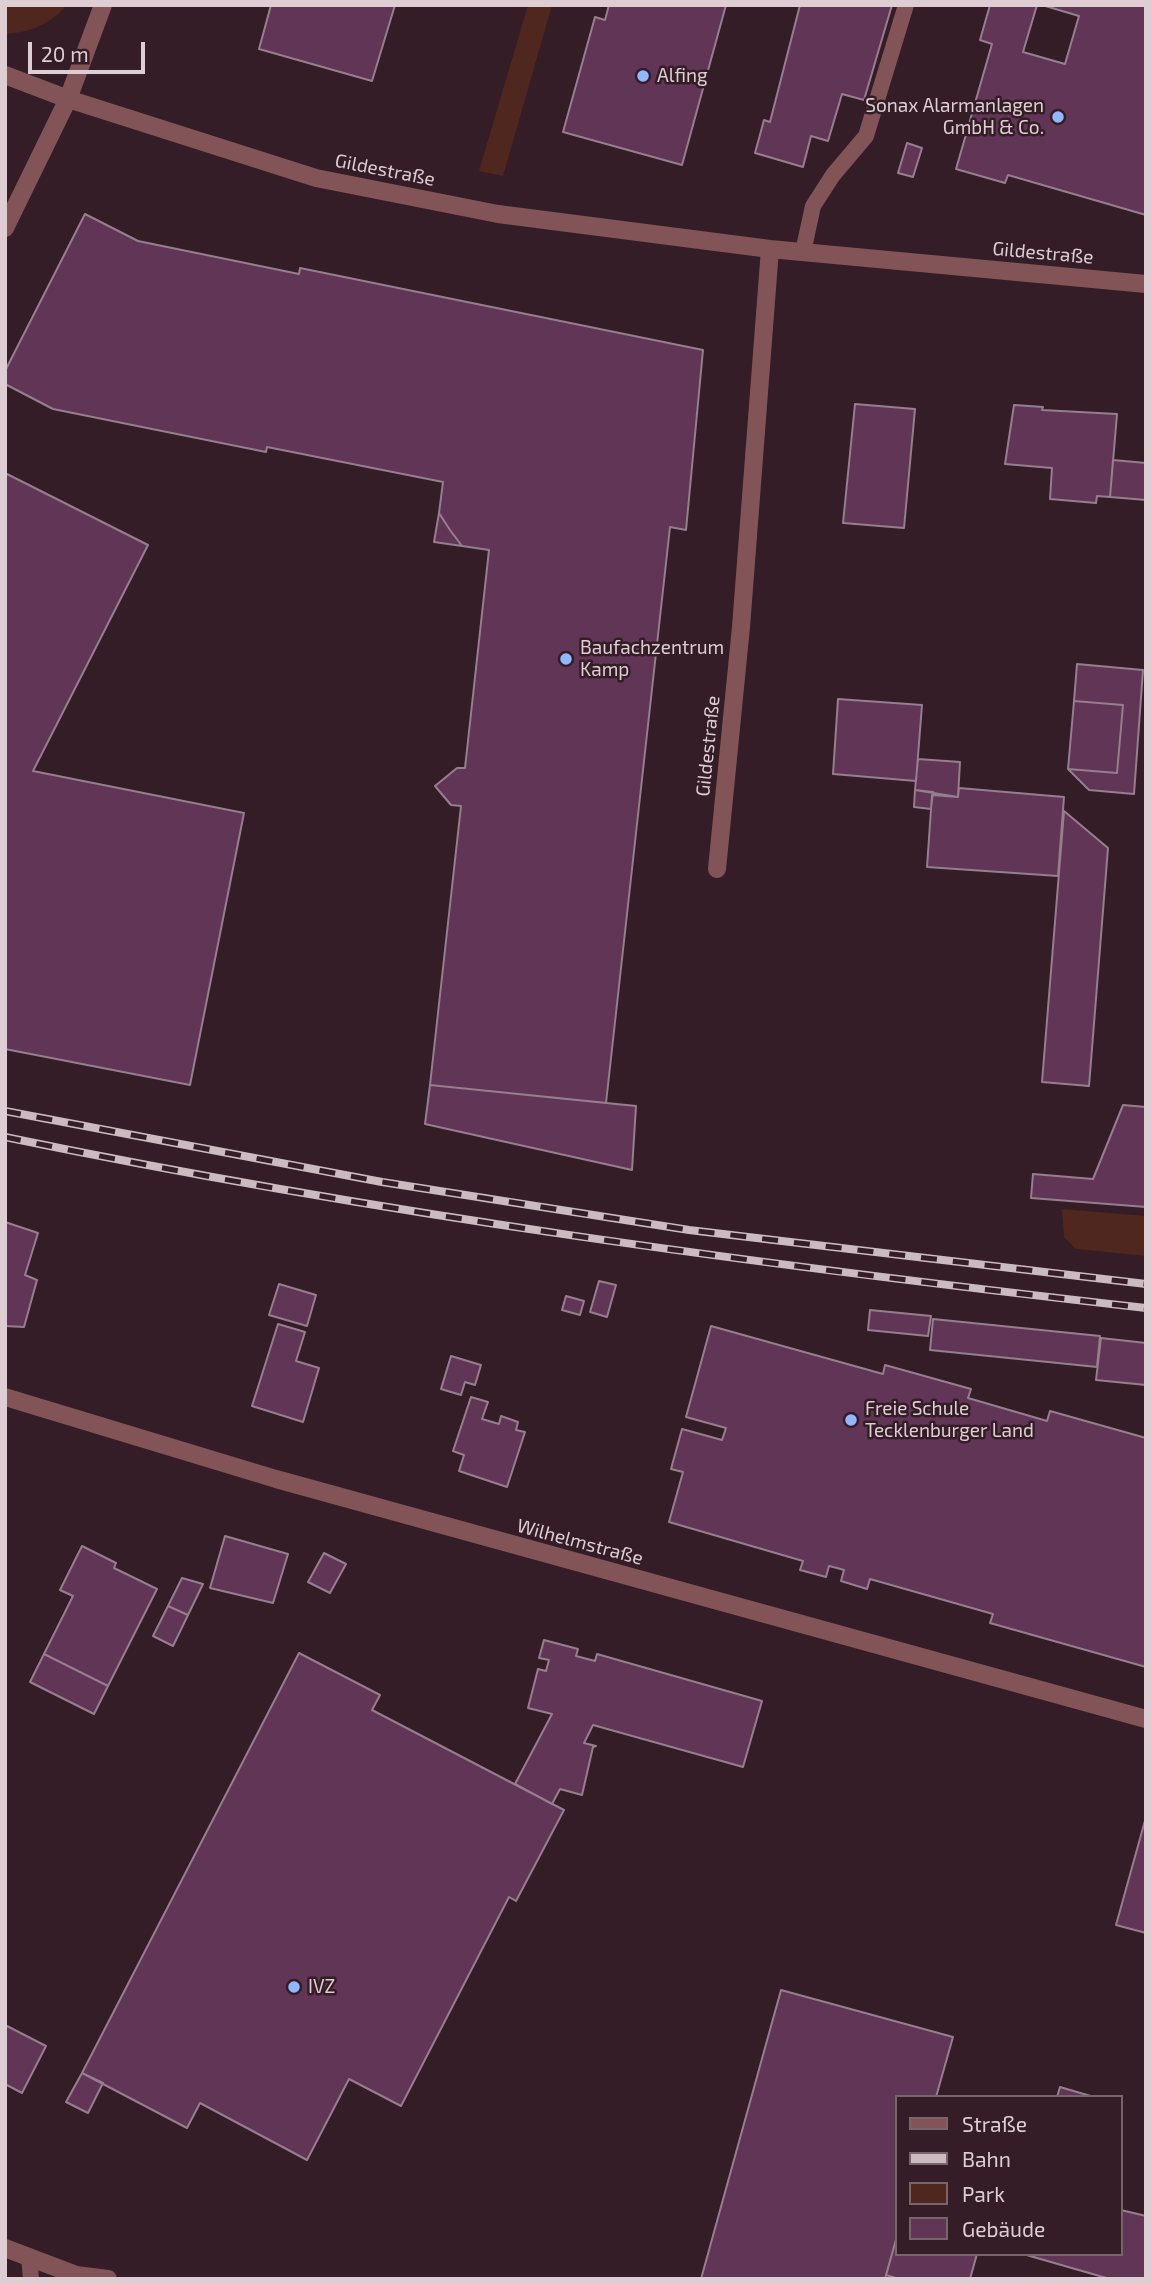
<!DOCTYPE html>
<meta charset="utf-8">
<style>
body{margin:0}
#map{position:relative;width:1151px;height:2284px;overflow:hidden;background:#341d26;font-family:"Exo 2",sans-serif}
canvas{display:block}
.frame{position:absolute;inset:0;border:7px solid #deced3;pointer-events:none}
.legend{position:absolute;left:895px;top:2095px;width:228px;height:161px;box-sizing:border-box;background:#341d26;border:2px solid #78646b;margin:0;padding:9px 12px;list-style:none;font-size:21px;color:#deced3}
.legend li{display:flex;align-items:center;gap:14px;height:35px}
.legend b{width:35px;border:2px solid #78646b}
.scale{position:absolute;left:28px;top:42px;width:117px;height:32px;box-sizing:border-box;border:4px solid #deced3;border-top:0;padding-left:9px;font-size:21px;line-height:24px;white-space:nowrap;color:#deced3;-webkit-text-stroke:5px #341d26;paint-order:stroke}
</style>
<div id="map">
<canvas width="1151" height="2284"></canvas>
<div class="frame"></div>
<ul class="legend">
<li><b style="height:9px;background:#825458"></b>Straße</li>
<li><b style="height:9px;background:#cbbbc0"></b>Bahn</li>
<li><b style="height:19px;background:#4f271e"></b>Park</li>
<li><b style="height:19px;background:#603555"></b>Gebäude</li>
</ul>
<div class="scale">20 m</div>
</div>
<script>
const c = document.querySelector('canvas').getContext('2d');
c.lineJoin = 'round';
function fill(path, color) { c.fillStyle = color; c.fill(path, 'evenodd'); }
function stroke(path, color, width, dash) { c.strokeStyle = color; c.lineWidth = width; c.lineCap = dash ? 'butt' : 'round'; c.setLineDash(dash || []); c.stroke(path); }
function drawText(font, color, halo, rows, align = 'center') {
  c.font = font + ' "Exo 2",sans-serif'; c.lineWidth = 5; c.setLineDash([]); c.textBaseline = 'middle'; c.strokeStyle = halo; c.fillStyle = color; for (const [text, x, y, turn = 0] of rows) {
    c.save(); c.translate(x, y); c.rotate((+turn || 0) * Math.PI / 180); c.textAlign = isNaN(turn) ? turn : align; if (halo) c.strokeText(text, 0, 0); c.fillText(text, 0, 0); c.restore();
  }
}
fill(new Path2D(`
 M5 5H67C49 25 31 32 5 34Z
 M528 5H552L503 176 479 171Z
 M1062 1209 1146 1216V1256L1076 1249 1064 1237Z`), '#4f271e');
const building = new Path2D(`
 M271 5H395L372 81 259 49Z
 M609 5H726L682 165 563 132 595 17 605 20Z
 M800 5H892L864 100 842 94 828 141 811 136 803 167 755 153 764 120 770 122Z
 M990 5H1037L1023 52 1065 64 1079 16 1042 5H1146V215L1008 175 1005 183 956 169 992 44 980 40Z
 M907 143 922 148 913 177 898 173Z
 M85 214 138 241 299 274 300 268 703 350 686 530 670 527 606 1103 430 1085 461 806 451 805 435 786 457 768H465L489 550 462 546 450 530 439 513 443 482 267 447 266 452 53 409 5 384V371Z
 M855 404 915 409 904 528 843 523Z
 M1014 405 1043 407 1042 410 1117 414 1110 497 1097 496 1096 503 1050 499 1052 468 1005 464Z
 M1113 460 1146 463V500L1110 497Z
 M5 473 148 545 33 771 244 813 190 1085 5 1049Z
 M439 513 450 530 462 546 434 542Z
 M1077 664 1143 670 1134 794 1089 790 1068 769 1117 773 1123 705 1074 701Z
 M838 699 922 705 916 781 833 774Z
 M1074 701 1123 705 1117 773 1068 769Z
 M918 759 960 762 958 797 915 790Z
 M959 788 1064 797 1058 876 927 867 932 795 958 797Z
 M915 790 933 792 931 809 914 807Z
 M1064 811 1108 848 1089 1086 1042 1082Z
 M430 1085 636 1106 632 1170 425 1124Z
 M1123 1105 1146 1107V1207L1031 1198 1033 1174 1093 1179Z
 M5 1222 38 1233 25 1275 37 1280 24 1327 5 1326Z
 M599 1281 616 1285 607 1317 590 1312Z
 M279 1284 316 1295 307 1326 269 1315Z
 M566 1296 584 1301 580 1315 562 1310Z
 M870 1310 931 1316 928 1336 868 1330Z
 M933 1319 1100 1336 1097 1367 930 1350Z
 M278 1324 305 1332 296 1361 319 1368 303 1422 252 1406Z
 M711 1326 883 1374 885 1365 971 1389 968 1398 1047 1421 1050 1411 1146 1438V1667L990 1623 993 1614 870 1579 867 1589 841 1581 844 1570 837 1568 829 1566 826 1577 800 1570 803 1561 669 1522 683 1472 671 1469 682 1429 722 1440 726 1428 686 1417Z
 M1101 1338 1146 1343V1385L1096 1380Z
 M451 1356 481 1365 475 1385 465 1382 461 1395 441 1389Z
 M471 1397 488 1402 482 1419 499 1424 501 1416 518 1422 516 1430 525 1432 507 1487 459 1471 464 1455 453 1451Z
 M225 1536 288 1554 273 1603 210 1588Z
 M82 1546 116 1563 114 1568 157 1589 108 1686 44 1654 73 1596 60 1590Z
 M324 1553 346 1564 330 1593 308 1582Z
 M182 1578 203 1584 188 1615 168 1606Z
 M168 1606 188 1615 173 1646 153 1636Z
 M544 1640 578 1649 576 1656 595 1661 597 1654 762 1701 743 1767 593 1725 584 1743 596 1746 593 1747 582 1795 560 1789 552 1804 515 1784 552 1714 528 1708 538 1669 546 1671 549 1660 539 1658Z
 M299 1653 380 1695 372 1710 564 1810 516 1901 509 1897 401 2106 349 2079 307 2160 200 2103 187 2128 82 2073Z
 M44 1654 108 1686 94 1714 30 1682Z
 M1146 1817V1933L1116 1925Z
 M781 1990 953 2037 936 2097H897V2236L885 2279H701Z
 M5 2025 46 2046 22 2093 5 2084Z
 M82 2073 103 2083 88 2113 66 2102Z
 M1060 2087 1094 2097H1057Z
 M1121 2210 1146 2216V2279H1110L1023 2254H1121Z
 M897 2236V2254H977L970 2279H899L886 2275Z`);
fill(building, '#603555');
stroke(building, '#967e8f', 2);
stroke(new Path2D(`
 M803 252 813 206 833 175 866 136 906 5
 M29 2256 31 2279`), '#825458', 16);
stroke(new Path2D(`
 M5 75 68 99 316 178 498 214 770 249 1146 284
 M5 228 68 99 103 5
 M717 869 741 627 770 249
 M5 1397 276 1479 1146 1719
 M5 2248 76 2275 108 2279`), '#825458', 18);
const rail = new Path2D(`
 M5 1111 382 1182 689 1230 1146 1284
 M5 1137C383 1215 763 1265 1146 1308`);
stroke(rail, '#cbbbc0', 8);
stroke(rail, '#341d26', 5, [16]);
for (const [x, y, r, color] of [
 [643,76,7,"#92b7fd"],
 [1058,117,7,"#92b7fd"],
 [566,659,7,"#92b7fd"],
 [851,1420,7,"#92b7fd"],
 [294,1987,7,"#92b7fd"]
]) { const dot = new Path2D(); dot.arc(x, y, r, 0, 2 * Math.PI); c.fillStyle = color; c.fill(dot); stroke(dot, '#341d26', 2.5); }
drawText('19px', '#deced3', '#341d26', [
 ["Alfing",657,76],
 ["Sonax Alarmanlagen",1044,106,"right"],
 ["GmbH & Co.",1044,128,"right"],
 ["Baufachzentrum",580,648],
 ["Kamp",580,670],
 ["Freie Schule",865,1409],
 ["Tecklenburger Land",865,1431],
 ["IVZ",308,1987]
], 'left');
drawText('19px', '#deced3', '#341d26', [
 ["Gildestraße",385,170,11],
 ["Gildestraße",1043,253,5],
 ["Gildestraße",708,746,-84],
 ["Wilhelmstraße",580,1542,15]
]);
</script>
